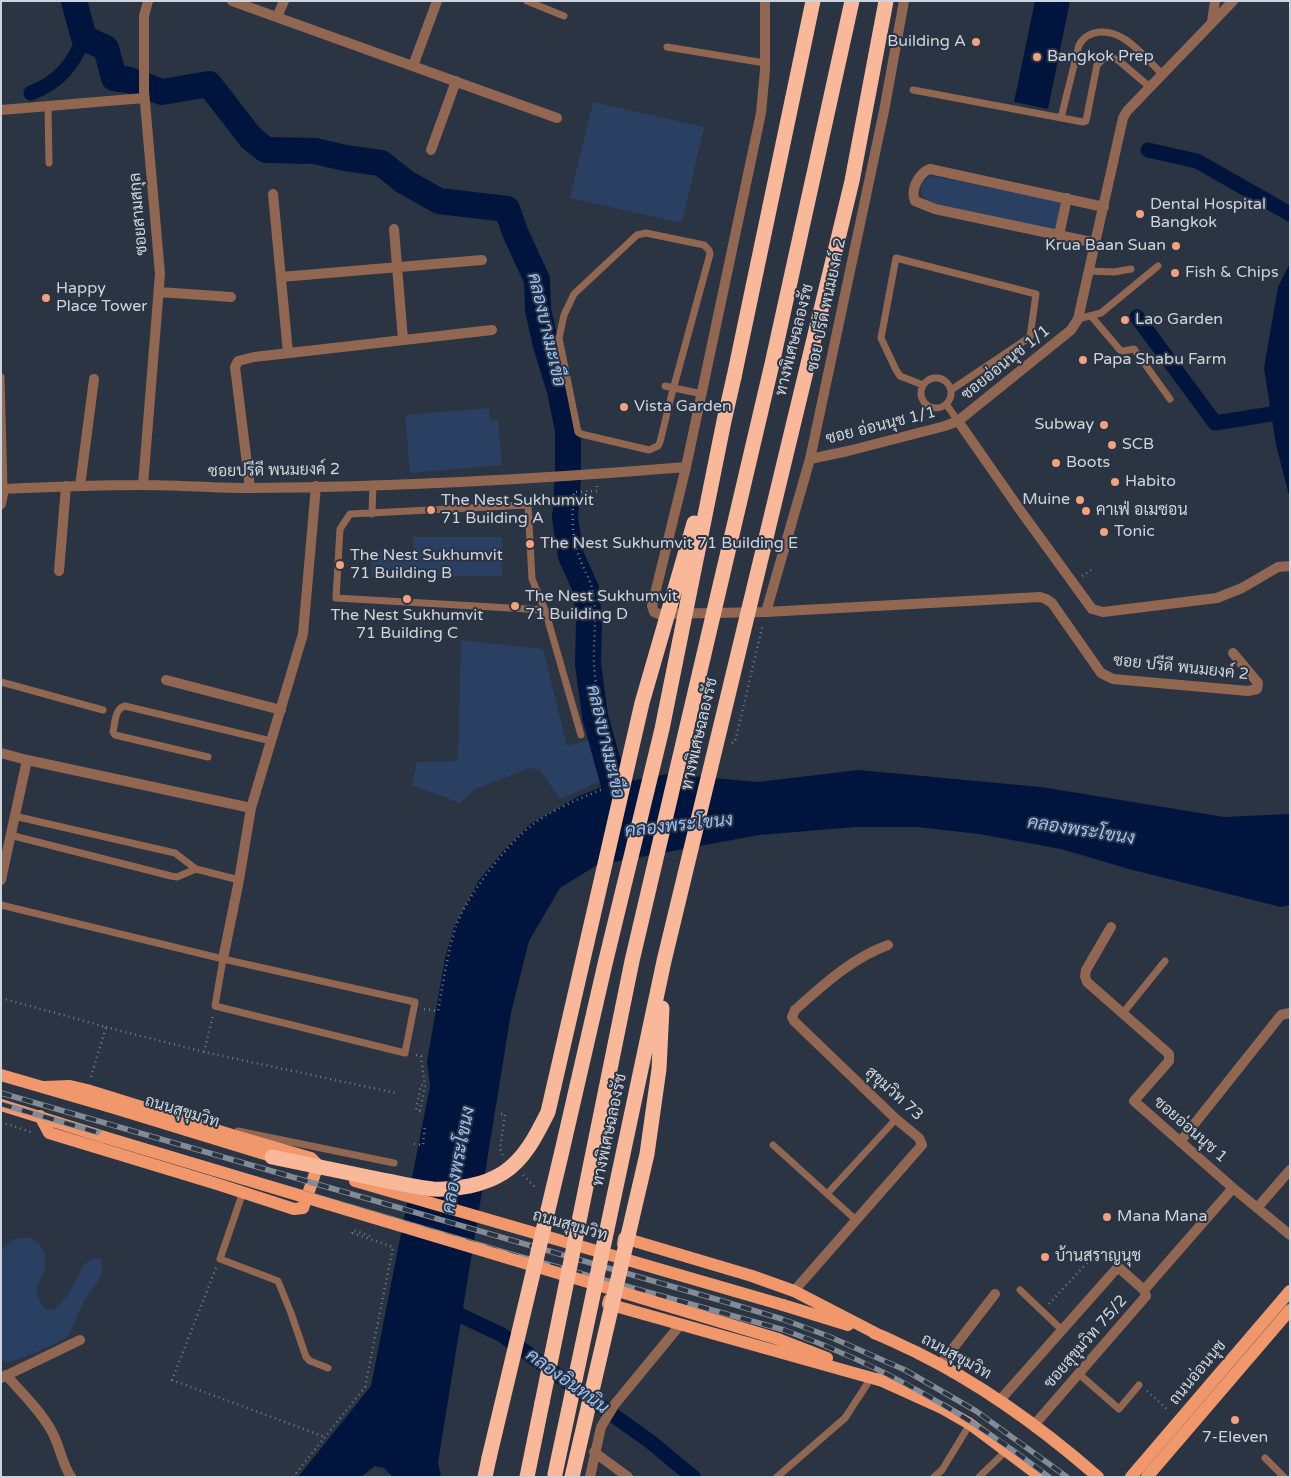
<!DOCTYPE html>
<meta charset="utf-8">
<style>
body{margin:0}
#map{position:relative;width:1291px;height:1478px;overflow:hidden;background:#2a3442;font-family:"Varela Round",sans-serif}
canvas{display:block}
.frame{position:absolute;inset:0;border:2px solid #ced4dd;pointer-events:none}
</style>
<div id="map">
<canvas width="1291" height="1478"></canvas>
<div class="frame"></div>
</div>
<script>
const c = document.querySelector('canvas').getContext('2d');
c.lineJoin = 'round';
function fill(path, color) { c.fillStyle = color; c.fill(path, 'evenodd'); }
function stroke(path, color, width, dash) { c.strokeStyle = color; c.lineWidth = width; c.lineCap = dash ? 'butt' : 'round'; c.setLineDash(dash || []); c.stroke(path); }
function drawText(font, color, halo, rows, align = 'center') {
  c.font = font + ' "Varela Round",Sarabun,sans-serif'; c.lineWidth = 4; c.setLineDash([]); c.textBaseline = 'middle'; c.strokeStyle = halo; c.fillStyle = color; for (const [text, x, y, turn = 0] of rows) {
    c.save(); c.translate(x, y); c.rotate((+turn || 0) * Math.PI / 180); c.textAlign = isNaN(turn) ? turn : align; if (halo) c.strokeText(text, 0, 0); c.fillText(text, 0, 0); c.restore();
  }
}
fill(new Path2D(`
 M593 102 704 127 682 223 570 198Z
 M932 176 1061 202 1057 231 927 202C920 195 920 190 922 180Z
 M489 408 490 421 498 420 502 465 410 473 405 415Z
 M413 537H502V576L371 577V551H413Z
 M461 640 543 649 567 746 592 739 603 780 560 799 540 770 530 768 475 789 460 803 412 785 417 762 458 761Z
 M26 1237C40 1240 48 1253 45 1267 43 1276 36 1284 37 1294 38 1300 42 1306 47 1310H54C63 1302 70 1292 76 1281 80 1274 82 1264 89 1261 93 1258 97 1259 101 1259 106 1279 89 1291 81 1307 75 1318 75 1329 65 1338 61 1342 19 1360 12 1361 8 1362 5 1361 1 1360V1250L14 1239Z`), '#2a4062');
fill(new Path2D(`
 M1035 1H1070L1048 109 1014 102Z
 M1290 263V499L1276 445 1264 368 1278 287Z
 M858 770 1041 787 1224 817 1290 814V905L1281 907 1129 869 1061 849 979 834 918 827H855L759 835 597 865 560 888 529 941 511 1013 438 1462 441 1477H393L384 1468 375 1466 361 1477H298L371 1386 430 1086 427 1061 445 959 454 927 479 880 504 850 530 824 579 796 624 778 629 781 668 774 758 782Z`), '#00153d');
stroke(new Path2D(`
 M31 93C59 82 73 65 84 38
 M1148 150 1197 161 1290 214
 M1137 317 1215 423 1290 411
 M443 1307 502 1335 652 1443 693 1477`), '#00153d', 15);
stroke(new Path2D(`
 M74 1 84 38 106 48 114 78 129 80 162 92 209 84 251 138 266 150 315 151 345 158 381 163 405 182 439 201 507 209 515 232 537 280 538 310 546 345 560 391 568 430V477L565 518 571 556 586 589 589 621 588 664 595 716 623 818`), '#00153d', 26);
stroke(new Path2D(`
 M597 486V491L574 492C572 513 571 536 579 556 582 567 589 577 592 588 598 612 593 639 594 664 596 696 604 729 614 760
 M1082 576 1091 570
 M732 743 735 742 763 624
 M1 998 106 1027 91 1077
 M424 1009 438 1011C443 984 447 956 455 929 465 898 506 845 532 825 553 809 579 799 603 789
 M106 1027 204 1052 396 1093
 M204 1052 213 1015
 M416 1055 421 1056 425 1086 420 1111
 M420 1111 416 1110 421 1085 425 1086
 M501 1114H505L500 1149 503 1156
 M1 1122 34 1133
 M414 1144 423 1145 425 1124
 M523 1175 537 1189
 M352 1233 353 1230 373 1237
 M216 1268 172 1380 325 1437
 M1049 1304 1099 1250 1109 1259
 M1147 1391 1169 1411
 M293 1477 365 1387 393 1247 352 1233`), '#757e89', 2.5, [1, 4]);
stroke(new Path2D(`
 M527 1 564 16
 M667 47 765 63
 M913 90 1083 122 1086 121 1097 65 1104 58 1110 57 1118 60 1151 88
 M48 107 49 163
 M1061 118 1079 45C1089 28 1110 29 1126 40 1139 49 1151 63 1163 75
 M646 233 704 245 709 250 710 254 671 397 660 442 658 446 649 450 581 434 578 432 559 338 564 315 574 294 637 235Z
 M1089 271 1114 272 1131 269
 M1091 316 1120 350 1123 351 1134 349 1170 399
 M1078 319 1101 313 1158 266
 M1 377 4 489
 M921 393a15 15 0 1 1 30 0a15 15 0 1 1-30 0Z
 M923 385 900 376 896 370 881 338 896 258 1036 294 1030 337 951 390
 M665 386 702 394
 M946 404 958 421
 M372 514 373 484
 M545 610 336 598 340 529 350 514 528 505 532 579 545 610 581 735
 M1 682 103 710
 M208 757 115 735 113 732C115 723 115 708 125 706L271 741
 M14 816 175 853 196 869
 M10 835 171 876 177 877 196 869 239 880
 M1 905 223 959
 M223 959 415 1002 405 1053 215 1006Z
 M1123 1013 1165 961
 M238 1131 394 1163
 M773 1145 856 1220
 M243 1192 220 1259 278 1281 291 1313 306 1357 310 1361 328 1368
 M827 1194 896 1119
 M1020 1290 1062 1330
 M1079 1374 1119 1409 1139 1385
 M1265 1458 1284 1477
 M777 1477 845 1418 871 1378
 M934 1477 942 1470 970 1424
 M979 1477 1007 1450`), '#926752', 7);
stroke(new Path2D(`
 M232 1 557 118
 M765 1V70L761 113 686 467 652 606 654 612 659 614 766 612 810 459 884 111 904 1
 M1233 1 1127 111 1123 118 1078 319 1071 330 958 421 1020 510 1092 609 1103 612 1217 598 1242 588 1278 567 1290 566
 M277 17 284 1
 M1212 22 1215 1
 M413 66 437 1
 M1 110 144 98
 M431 150 456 81
 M273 194 288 353
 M394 229 403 340
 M1059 235 1067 198
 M1096 243 935 209 915 201C910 189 919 173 930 169L1104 207
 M281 277 482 260
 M159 292 231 297
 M810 459 848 451 945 426 958 421
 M143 485 160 274 144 91V16L148 1
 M80 486 94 379
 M250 488 235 367 238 361 254 357 492 330
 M1 489C48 487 94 485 141 485 178 485 214 488 251 488 396 487 541 479 686 467
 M1 504 4 489
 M59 571 66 486
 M766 612 1040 597 1046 599 1052 603 1101 673 1113 679 1248 691 1257 689 1258 683 1233 653
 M166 680 281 710
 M1 753 27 760
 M1 880 27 760 251 808
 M1111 927 1086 970 1085 976 1087 982 1169 1054V1061L1134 1101 1233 1188 1290 1235
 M223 959 239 880 251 808 303 634 316 486
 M1180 1142 1281 1015 1290 1013
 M1257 1208 1290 1170
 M1144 1290 1233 1188
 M794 1291 922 1145 919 1138 896 1119 794 1021 792 1017 795 1010C823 985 852 958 888 945
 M941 1364 995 1294
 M6 1375C21 1392 40 1410 51 1430 60 1445 61 1462 71 1477
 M1 1378 80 1340
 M1000 1400 1118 1267 1144 1290
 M1035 1424 1146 1296 1144 1290
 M594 1452 628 1477
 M590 1477 601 1427 615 1404 680 1325`), '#926752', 10);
stroke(new Path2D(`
 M1 1075 111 1107
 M1 1105 104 1137
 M40 1116 49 1133 217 1184 294 1209 303 1208 318 1165 311 1158 232 1135 87 1090 70 1086 44 1087
 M623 1244 624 1238 752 1276 794 1291 881 1336
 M609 1300 608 1304 886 1382
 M783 1305 848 1325
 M874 1333C888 1338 902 1346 916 1352 983 1385 1042 1428 1098 1477
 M778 1339 827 1358
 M878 1379 942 1408 970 1424 1041 1477
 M1131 1477 1290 1291
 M1147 1477 1290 1310`), '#f0976c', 12);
stroke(new Path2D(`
 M734 377 813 1
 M485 1477 489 1458
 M527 1477 542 1403`), '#f9b899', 15);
const rail = new Path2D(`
 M1 1093 719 1300 782 1319 828 1336 905 1370 976 1411 1067 1477
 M1 1104 507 1253 784 1330C880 1364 969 1415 1049 1477`);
stroke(rail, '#838b96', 5.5);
stroke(rail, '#2a3442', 4, [11]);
stroke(new Path2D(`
 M111 1107 281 1159
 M104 1137 778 1339
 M355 1181 783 1305`), '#f0976c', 12);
stroke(new Path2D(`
 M272 1157C306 1164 340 1171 373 1178 393 1182 414 1187 433 1189 457 1190 484 1185 503 1173 525 1159 537 1134 548 1112L642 703 694 523
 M542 1403 632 961 772 364 852 1
 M489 1458 562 1151 605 964 662 729 724 421 734 377
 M555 1474 664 961 852 181 886 1
 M572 1477 647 1154 659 1069 662 1008`), '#f9b899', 15);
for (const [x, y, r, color] of [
 [976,42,5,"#f1a17b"],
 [1037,57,5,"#f1a17b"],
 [1140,214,5,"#f1a17b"],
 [1176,246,5,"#f1a17b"],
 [1175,273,5,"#f1a17b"],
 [46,298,5,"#f1a17b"],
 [1125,320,5,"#f1a17b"],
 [1083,360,5,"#f1a17b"],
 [624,407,5,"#f1a17b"],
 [1104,425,5,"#f1a17b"],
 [1112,445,5,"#f1a17b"],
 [1056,463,5,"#f1a17b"],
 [1115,482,5,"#f1a17b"],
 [1080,500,5,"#f1a17b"],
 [431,510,5,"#f1a17b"],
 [1086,511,5,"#f1a17b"],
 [1104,532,5,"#f1a17b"],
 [530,544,5,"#f1a17b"],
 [340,565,5,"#f1a17b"],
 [407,599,5,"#f1a17b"],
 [515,606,5,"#f1a17b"],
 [1107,1217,5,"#f1a17b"],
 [1045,1257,5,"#f1a17b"],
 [1235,1420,5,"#f1a17b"]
]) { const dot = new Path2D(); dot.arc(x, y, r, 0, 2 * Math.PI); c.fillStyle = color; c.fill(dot); stroke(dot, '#2a3442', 2); }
drawText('16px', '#ced4dd', '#2a3442', [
 ["Building A",966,42,"right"],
 ["Bangkok Prep",1047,57],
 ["Dental Hospital",1150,205],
 ["Bangkok",1150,223],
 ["Krua Baan Suan",1166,246,"right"],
 ["Fish & Chips",1185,273],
 ["Happy",56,289],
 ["Place Tower",56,307],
 ["Lao Garden",1135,320],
 ["Papa Shabu Farm",1093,360],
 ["Vista Garden",634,407],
 ["Subway",1094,425,"right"],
 ["SCB",1122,445],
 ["Boots",1066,463],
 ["Habito",1125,482],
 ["Muine",1070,500,"right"],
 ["The Nest Sukhumvit",441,501],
 ["71 Building A",441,519],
 ["คาเฟ่ อเมซอน",1096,511],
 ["Tonic",1114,532],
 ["The Nest Sukhumvit 71 Building E",540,544],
 ["The Nest Sukhumvit",350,556],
 ["71 Building B",350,574],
 ["The Nest Sukhumvit",525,597],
 ["71 Building D",525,615],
 ["The Nest Sukhumvit",407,616,"center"],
 ["71 Building C",407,634,"center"],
 ["Mana Mana",1117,1217],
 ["บ้านสราญนุช",1055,1257],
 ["7-Eleven",1235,1438,"center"]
], 'left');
drawText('16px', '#ced4dd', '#2a3442', [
 ["ซอยสามสกุล",139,214,-95],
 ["ซอย ปรีดี พนมยงค์ 2",827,305,-78],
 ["ทางพิเศษฉลองรัช",795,340,-76],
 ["ซอยอ่อนนุช 1/1",1006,363,-39],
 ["ซอย อ่อนนุช 1/1",881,426,-14],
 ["ซอยปรีดี พนมยงค์ 2",274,471,-1],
 ["ซอย ปรีดี พนมยงค์ 2",1181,668,6],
 ["ทางพิเศษฉลองรัช",700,734,-77],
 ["สุขุมวิท 73",894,1094,42],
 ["ถนนสุขุมวิท",182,1112,17],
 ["ทางพิเศษฉลองรัช",610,1130,-78],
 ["ซอยอ่อนนุช 1",1190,1130,41],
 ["ถนนสุขุมวิท",570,1226,16],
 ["ซอยสุขุมวิท 75/2",1086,1342,-49],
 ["ถนนสุขุมวิท",956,1357,29],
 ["ถนนอ่อนนุช",1198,1373,-50]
]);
drawText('italic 18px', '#9bc1fa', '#2a3442', [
 ["คลองบางมะเขือ",546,330,77],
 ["คลองบางมะเขือ",605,742,77],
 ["คลองพระโขนง",679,826,-6],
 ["คลองพระโขนง",1081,831,9],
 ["คลองพระโขนง",459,1160,-79],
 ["คลองอินทนิน",567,1382,36]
]);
</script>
